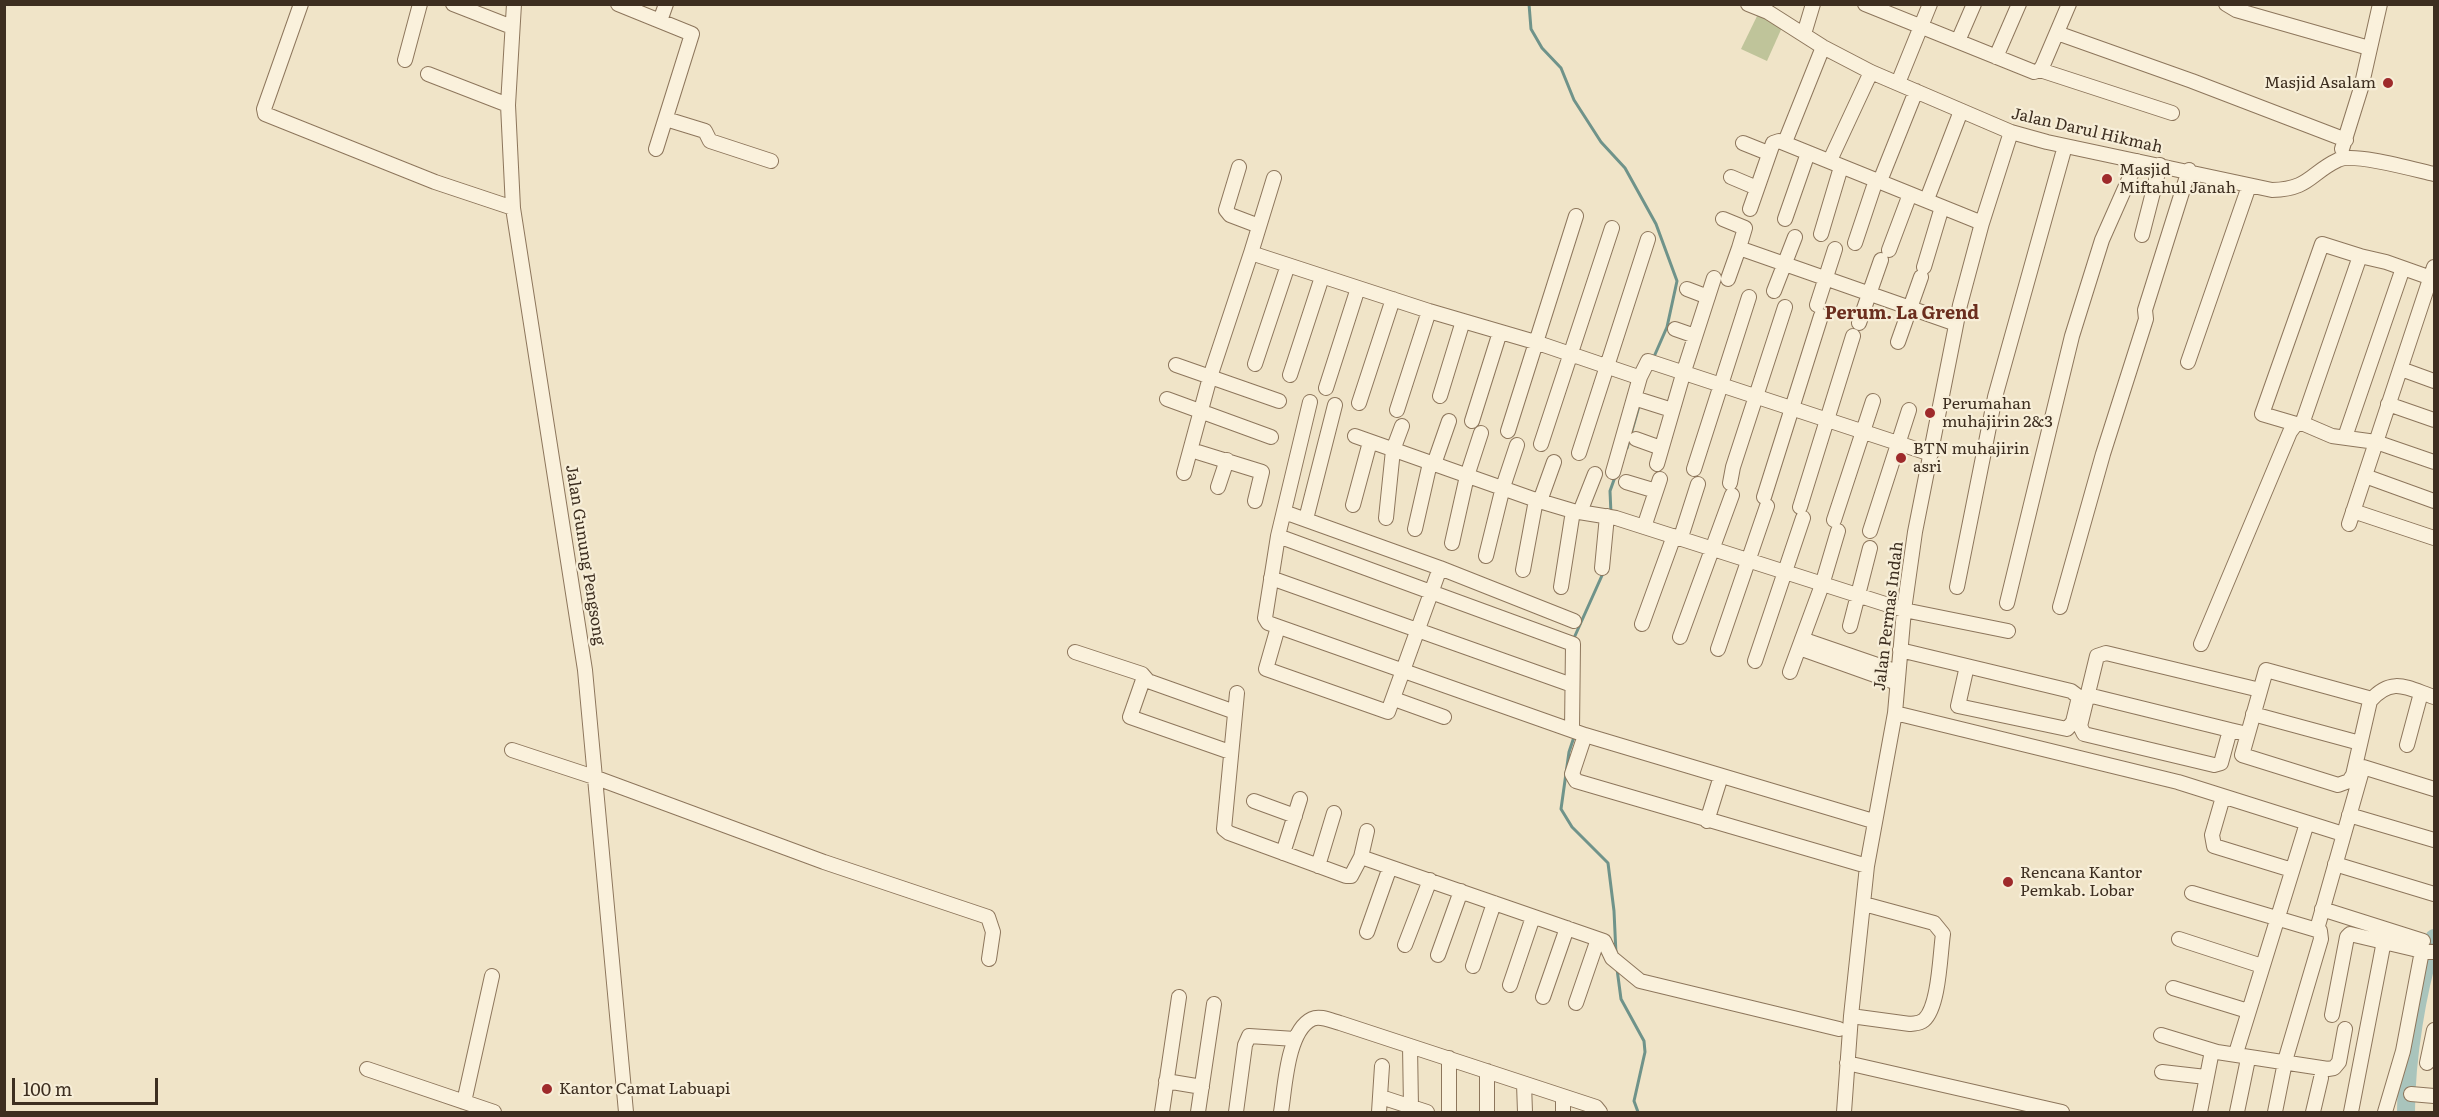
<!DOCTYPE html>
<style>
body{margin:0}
#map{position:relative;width:2439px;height:1117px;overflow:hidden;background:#f0e4c8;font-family:Literata,serif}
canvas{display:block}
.frame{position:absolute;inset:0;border:6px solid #3d2e20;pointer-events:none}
.scale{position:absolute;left:12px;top:1078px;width:146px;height:27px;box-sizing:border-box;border:3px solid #3d2e20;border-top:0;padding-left:8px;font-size:18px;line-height:21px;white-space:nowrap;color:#3d2e20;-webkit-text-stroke:4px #f7eed8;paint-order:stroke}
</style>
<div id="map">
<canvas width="2439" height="1117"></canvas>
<div class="frame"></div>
<div class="scale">100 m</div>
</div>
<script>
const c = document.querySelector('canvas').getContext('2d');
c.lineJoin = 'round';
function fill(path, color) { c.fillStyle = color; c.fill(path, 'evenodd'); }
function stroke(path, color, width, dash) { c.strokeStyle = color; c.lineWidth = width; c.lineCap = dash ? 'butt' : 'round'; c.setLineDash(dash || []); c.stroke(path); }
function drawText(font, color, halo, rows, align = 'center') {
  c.font = font + ' Literata,serif'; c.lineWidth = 4.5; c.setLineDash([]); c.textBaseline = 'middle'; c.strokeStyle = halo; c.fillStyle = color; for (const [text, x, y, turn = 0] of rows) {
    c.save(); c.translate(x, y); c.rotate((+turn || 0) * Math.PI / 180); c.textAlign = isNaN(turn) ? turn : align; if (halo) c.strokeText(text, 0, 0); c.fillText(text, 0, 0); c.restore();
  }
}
fill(new Path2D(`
 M1759 12 1784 23 1767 61 1741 49Z`), '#bfc49a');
stroke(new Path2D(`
 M1529 4 1531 29 1542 48 1561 68 1574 100 1601 142 1625 168 1656 224 1677 281 1667 327 1653 359
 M1627 448 1639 406
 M1611 514 1610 491 1615 477
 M1574 638 1604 571
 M1575 734 1569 752 1561 809 1572 827 1608 863 1614 911 1616 954
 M1617 969 1621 999 1644 1041 1645 1052 1634 1101 1638 1112`), '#6f938a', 3);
stroke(new Path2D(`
 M2406 1112C2406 1061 2417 987 2434 938`), '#a9c4bc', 18);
const minor = new Path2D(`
 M301 4 264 109 265 114 435 182 513 208
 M453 4 512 27
 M514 4 508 105 513 208 585 670 626 1112
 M618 4 692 34 656 149
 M1748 4 1768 12 1823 47 1871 72 2011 132 2047 142 2272 190C2310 189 2310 173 2338 160 2353 152 2416 170 2434 174
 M1865 4 2034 72 2040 70 2043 65 2069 4
 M2226 4 2236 10 2369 48
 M660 21 666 4
 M2057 33 2192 81 2346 140
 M1804 34 1813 4
 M1958 41 1974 4
 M1996 57 2019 4
 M405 60 420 4
 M2040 70 2172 113
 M428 74 508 105
 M1898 83 1930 4
 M666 119 705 131 710 141 771 161
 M1787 137 1823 47
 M1743 143 1768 153
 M2342 149 2361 88 2380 4
 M1832 156 1871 72
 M1239 167 1226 210 1230 215 1259 226
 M1882 176 1916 91
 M1731 177 1757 188
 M1929 194 1961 111
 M1750 209 1773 143 1779 141 1982 223
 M1723 219 1745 228 1739 248
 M1785 219 1808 153
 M1821 234 1841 167
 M2142 235 2160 165
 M1855 243 1876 180
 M1889 250 1910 194
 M1251 253 1274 178
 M2360 256 2386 262 2434 279
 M1924 267 1942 207
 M1728 279 1739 248 1956 324
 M1687 289 1708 297
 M1774 291 1795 237
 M1817 305 1835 249
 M1859 323 1881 260
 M1675 329 1695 336
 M1898 342 1921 277
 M2188 362 2249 186
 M1255 364 1288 265
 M1176 365 1279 401
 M2401 369 2434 381
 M1290 375 1322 277
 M1326 388 1358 288
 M1440 396 1463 321
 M1634 398 1672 410
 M1167 399 1271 437
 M1310 402 1278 536 1265 618 1268 623 1585 735 1873 821
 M1359 403 1393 299
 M2388 404 2434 420
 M1397 410 1429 311
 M1472 421 1500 332
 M2296 424 2262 414 2322 244 2360 256 2302 424
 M1508 431 1576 216
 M1355 436 1536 500 1573 511 1616 518 1904 610 2008 631
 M2345 437 2403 268
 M1636 439 1661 448
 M1541 444 1612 228
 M1191 450 1262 472 1255 501
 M1579 453 1648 239
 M1434 464 1449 421
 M1657 464 1684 371 1714 278
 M1694 469 1749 297
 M1613 472 1640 377
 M1184 473 1210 377 1251 253 1429 311 1535 342 1635 376 1640 377 1648 361 1931 454
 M2365 476 2434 501
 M1626 482 1656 491
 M1730 483 1733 467 1785 307
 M1218 487 1227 460
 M1764 497 1821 316
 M1540 501 1554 462
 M1353 505 1370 442
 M1800 507 1853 336
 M2353 511 2434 538
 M1284 512 1440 568
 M1580 512 1595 474
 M1386 518 1393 450 1402 426
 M1306 519 1335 405
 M1834 520 1873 401
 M2349 524 2434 267
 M1644 527 1660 479
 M1415 529 1430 463
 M1870 531 1909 410
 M1278 536 1573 644 1572 730
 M1681 537 1698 484
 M1452 543 1467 476 1481 433
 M1486 556 1503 487 1517 445
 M1602 568 1607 516
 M1523 570 1536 500
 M1271 578 1572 685
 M1561 587 1573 511
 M1957 587 1995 397 2065 146
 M2007 603 2072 336 2102 240 2137 161
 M2060 607 2103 454 2146 319 2145 310 2189 170
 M1642 624 1674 536
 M1850 626 1870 548
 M1278 627 1266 669 1388 712 1440 568 1574 621
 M1680 637 1732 495
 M1802 639 1898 672
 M2201 644 2290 432 2296 424H2304L2332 436 2376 442 2434 462
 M1799 648 1897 683
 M1718 649 1767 506
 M1900 650 2071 691 2079 697 2073 722 2067 729 1958 706 1967 666
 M1075 652 1142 674 1148 681 1235 712
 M1755 661 1803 518
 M1790 672 1822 585 1838 531
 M1144 677 1130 717 1230 752
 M1237 693 1224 829 1229 833 1346 876H1351L1361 857 1367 831
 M2088 695 2230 730
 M1394 699 1444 717
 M2372 699 2266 670 2242 755 2338 785 2349 781 2353 775 2370 701C2392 676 2407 688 2434 697
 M1895 713 2178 782 2343 834
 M2253 714 2360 743
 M2247 734 2230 730 2221 763 2214 765 2084 734 2080 726 2097 656 2106 653 2260 690
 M1585 735 1572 774 1576 781 1867 866
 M2407 745 2421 693
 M512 750 594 777 824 862 988 917 993 932 989 959
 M2223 797 2212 835 2214 846 2292 870
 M1254 801 1295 816
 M2349 815 2434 840
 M1707 821 1721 776
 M1283 853 1300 799
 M1361 857 1604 941 1612 958 1640 981 1839 1029
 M2335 864 2434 894
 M1318 866 1334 813
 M2192 893 2320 931 2321 939 2285 1061
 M2322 909 2423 941
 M2317 929 2363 767 2434 789
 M1367 932 1390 867
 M2179 939 2262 966
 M1405 945 1430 880
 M1438 955 1461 891
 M1473 966 1494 903
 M1510 985 1533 917
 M2173 988 2248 1011
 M1543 997 1567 928
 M1576 1003 1598 939
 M2332 1015 2347 937 2350 934 2422 951
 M1851 1016 1910 1024C1916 1023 1919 1024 1924 1020 1939 1007 1940 955 1943 934L1934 923 1864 904
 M2161 1035 2217 1052 2328 1069 2334 1068 2339 1062 2345 1029
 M1410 1046 1411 1107
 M2236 1053 2307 823
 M1847 1063 2062 1112
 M2427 1063 2434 1030
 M367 1069 494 1112
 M1487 1071V1112
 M2162 1072 2206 1077
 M1166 1081 1202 1087
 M1524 1084 1525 1112
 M2411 1094 2434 1096
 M1381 1097 1427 1112
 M1563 1097V1112
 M464 1102 492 976
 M1162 1112 1179 997
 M1198 1112 1214 1004
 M1236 1112 1245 1045 1249 1036 1295 1039
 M1281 1112C1285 1088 1287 1031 1312 1019 1320 1015 1332 1021 1340 1023L1596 1107 1600 1112
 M1379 1112 1382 1066
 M1449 1112V1058
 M1844 1112 1851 1016 1867 866 1895 713 1904 610 1915 532 1960 305 1982 223 2011 132
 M2200 1112 2211 1056
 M2237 1112 2248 1059
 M2275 1112 2284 1067
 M2313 1112 2321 1078
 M2351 1112 2384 941
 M2385 1112 2403 1051 2422 951 2434 952`);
stroke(minor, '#8d765c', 16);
stroke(minor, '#faf1dc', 14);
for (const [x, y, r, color] of [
 [2388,83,6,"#9e2a2b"],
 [2107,179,6,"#9e2a2b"],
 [1930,413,6,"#9e2a2b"],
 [1901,458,6,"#9e2a2b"],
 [2008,882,6,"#9e2a2b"],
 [547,1089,6,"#9e2a2b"]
]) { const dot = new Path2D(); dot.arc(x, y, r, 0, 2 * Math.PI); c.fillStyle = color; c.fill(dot); stroke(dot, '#f7eed8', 2); }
drawText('16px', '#3d2e20', '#f7eed8', [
 ["Masjid Asalam",2376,83,"right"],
 ["Masjid",2119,170],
 ["Miftahul Janah",2119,188],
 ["Perumahan",1942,404],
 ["muhajirin 2&3",1942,422],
 ["BTN muhajirin",1913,449],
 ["asri",1913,467],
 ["Rencana Kantor",2020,873],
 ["Pemkab. Lobar",2020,891],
 ["Kantor Camat Labuapi",559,1089]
], 'left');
drawText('16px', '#3d2e20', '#f7eed8', [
 ["Jalan Darul Hikmah",2087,131,13],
 ["Jalan Gunung Pengsong",585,555,81],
 ["Jalan Permas Indah",1889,616,-83]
]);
drawText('bold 18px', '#6b2e1e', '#f7eed8', [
 ["Perum. La Grend",1902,314]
]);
</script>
